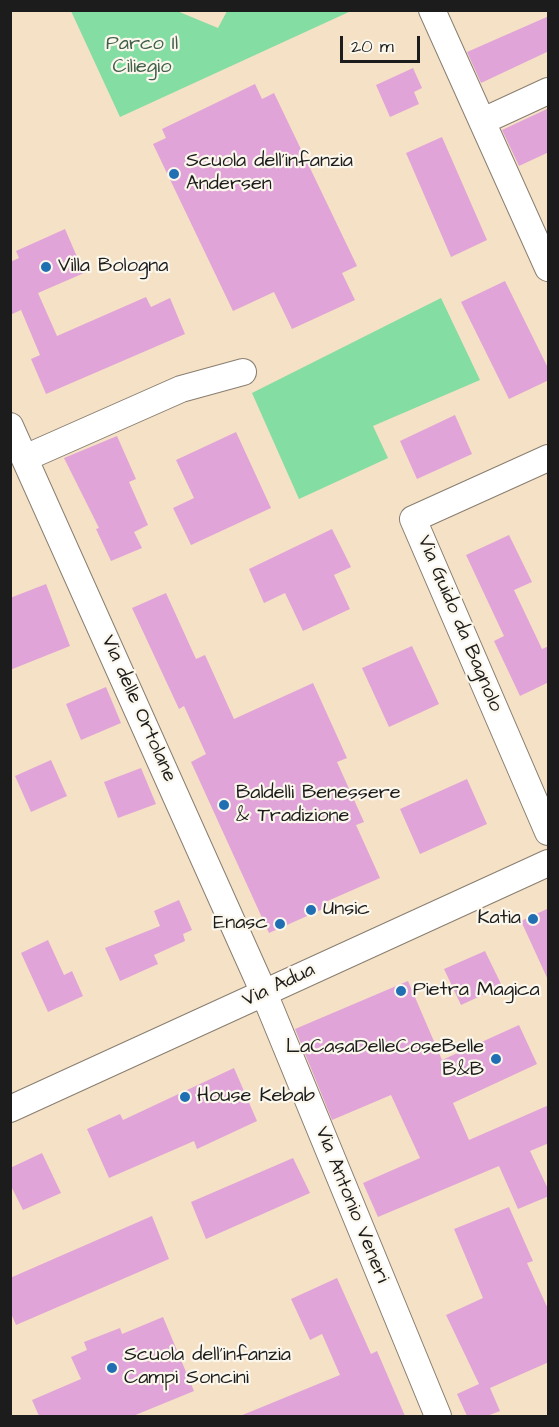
<!DOCTYPE html>
<style>
body{margin:0}
#map{position:relative;width:559px;height:1427px;overflow:hidden;background:#f5e1c5;font-family:"Architects Daughter",sans-serif}
canvas{display:block}
.frame{position:absolute;inset:0;border:12px solid #1c1c1c;pointer-events:none}
.scale{position:absolute;left:340px;top:36px;width:80px;height:27px;box-sizing:border-box;border:3px solid #1c1c1c;border-top:0;padding-left:8px;font-size:18px;line-height:21px;white-space:nowrap;color:#1c1c1c;-webkit-text-stroke:4px #fbf7ec;paint-order:stroke}
</style>
<div id="map">
<canvas width="559" height="1427"></canvas>
<div class="frame"></div>
<div class="scale">20 m</div>
</div>
<script>
const c = document.querySelector('canvas').getContext('2d');
c.lineJoin = 'round';
function fill(path, color) { c.fillStyle = color; c.fill(path, 'evenodd'); }
function stroke(path, color, width, dash) { c.strokeStyle = color; c.lineWidth = width; c.lineCap = dash ? 'butt' : 'round'; c.setLineDash(dash || []); c.stroke(path); }
function drawText(font, color, halo, rows, align = 'center') {
  c.font = font + ' "Architects Daughter",sans-serif'; c.lineWidth = 4.5; c.setLineDash([]); c.textBaseline = 'middle'; c.strokeStyle = halo; c.fillStyle = color; for (const [text, x, y, turn = 0] of rows) {
    c.save(); c.translate(x, y); c.rotate((+turn || 0) * Math.PI / 180); c.textAlign = isNaN(turn) ? turn : align; if (halo) c.strokeText(text, 0, 0); c.fillText(text, 0, 0); c.restore();
  }
}
fill(new Path2D(`
 M71 11H177L218 28 227 11H351L120 117Z
 M441 298 480 380 373 426 388 458 299 499 252 393Z`), '#84dda2');
fill(new Path2D(`
 M549 16V51L481 83 467 52Z
 M413 68 422 88 414 92 419 104 390 117 376 85Z
 M255 84 262 99 274 93 357 266 342 273 355 300 292 329 274 292 233 311 153 144 166 138 162 129Z
 M549 108V152L519 166 502 130Z
 M442 137 487 240 451 257 406 153Z
 M65 229 84 273 38 293 57 336 146 297 151 307 170 298 185 334 46 394 31 359 40 355 21 310 10 315V262L19 258 16 251Z
 M505 281 549 370V380L509 399 461 302Z
 M455 415 472 454 417 479 400 441Z
 M236 432 271 508 191 545 173 508 194 498 176 460Z
 M117 436 136 479 129 482 148 525 134 532 142 548 111 561 96 529 99 528 64 458Z
 M332 529 351 567 334 575 350 609 303 631 285 593 264 603 249 569Z
 M509 535 532 582 514 590 542 649 549 646V682L520 696 494 641 504 636 466 555Z
 M46 584 70 646 10 670V598Z
 M166 593 196 659 205 655 234 719 313 683 347 758 337 762 364 822 356 825 380 878 323 903 325 908 269 933 191 762 206 754 184 706 179 709 132 608Z
 M412 646 439 704 389 727 362 668Z
 M106 687 121 723 81 740 66 704Z
 M51 760 67 796 31 812 15 776Z
 M141 768 156 804 118 818 104 782Z
 M467 779 487 824 420 854 400 809Z
 M179 900 192 930 183 934 185 941 154 955 158 964 120 981 105 948 160 926 154 911Z
 M549 908V982L521 921Z
 M48 940 64 975 72 971 83 996 48 1012 21 953Z
 M485 951 502 986 461 1005 444 969Z
 M408 981 442 1060 519 1025 537 1064 453 1103 469 1140 549 1105V1143L530 1151 549 1191V1196L518 1209 499 1166 378 1217 363 1183 420 1158 391 1095 332 1120 295 1029Z
 M234 1068 257 1121 197 1149 194 1141 109 1178 87 1129 120 1114 123 1120Z
 M42 1153 61 1193 23 1210 10 1184V1168Z
 M293 1158 310 1193 206 1239 191 1202Z
 M509 1207 533 1261 527 1263 549 1311V1362L490 1388 500 1411 487 1416H467L457 1394 479 1384 446 1315 483 1298 454 1229Z
 M152 1216 169 1259 16 1325 10 1311V1278Z
 M337 1278 371 1354 377 1351 405 1416H240L340 1375 322 1334 310 1340 291 1299Z
 M163 1317 194 1391 133 1416H39L32 1400 81 1379 71 1357 87 1350 84 1342 120 1328 122 1334Z`), '#e1a4d8');
const street = new Path2D(`
 M432 10 548 268
 M483 121 548 91
 M10 426 264 993 438 1416
 M25 458 181 389 243 372
 M548 458 413 519 548 832
 M10 1109 548 863`);
stroke(street, '#887e70', 28);
stroke(street, '#fff', 26);
for (const [x, y, r, color] of [
 [174,174,6,"#1f6fb2"],
 [46,267,6,"#1f6fb2"],
 [224,805,6,"#1f6fb2"],
 [311,910,6,"#1f6fb2"],
 [533,919,6,"#1f6fb2"],
 [280,924,6,"#1f6fb2"],
 [401,991,6,"#1f6fb2"],
 [496,1059,6,"#1f6fb2"],
 [185,1097,6,"#1f6fb2"],
 [112,1368,6,"#1f6fb2"]
]) { const dot = new Path2D(); dot.arc(x, y, r, 0, 2 * Math.PI); c.fillStyle = color; c.fill(dot); stroke(dot, '#fbf7ec', 2); }
drawText('20px', '#40604b', '#fbf7ec', [
 ["Parco Il",142,45],
 ["Ciliegio",142,68]
]);
drawText('20px', '#1c1c1c', '#fbf7ec', [
 ["Scuola dell'infanzia",186,162],
 ["Andersen",186,185],
 ["Villa Bologna",58,267],
 ["Baldelli Benessere",236,794],
 ["& Tradizione",236,817],
 ["Unsic",323,910],
 ["Katia",521,919,"right"],
 ["Enasc",268,924,"right"],
 ["Pietra Magica",413,991],
 ["LaCasaDelleCoseBelle",484,1048,"right"],
 ["B&B",484,1071,"right"],
 ["House Kebab",197,1097],
 ["Scuola dell'infanzia",124,1356],
 ["Campi Soncini",124,1379]
], 'left');
drawText('20px', '#1c1c1c', '#fbf7ec', [
 ["Via Guido da Bagnolo",459,624,67],
 ["Via delle Ortolane",138,709,66],
 ["Via Adua",279,986,-25],
 ["Via Antonio Veneri",351,1205,68]
]);
</script>
